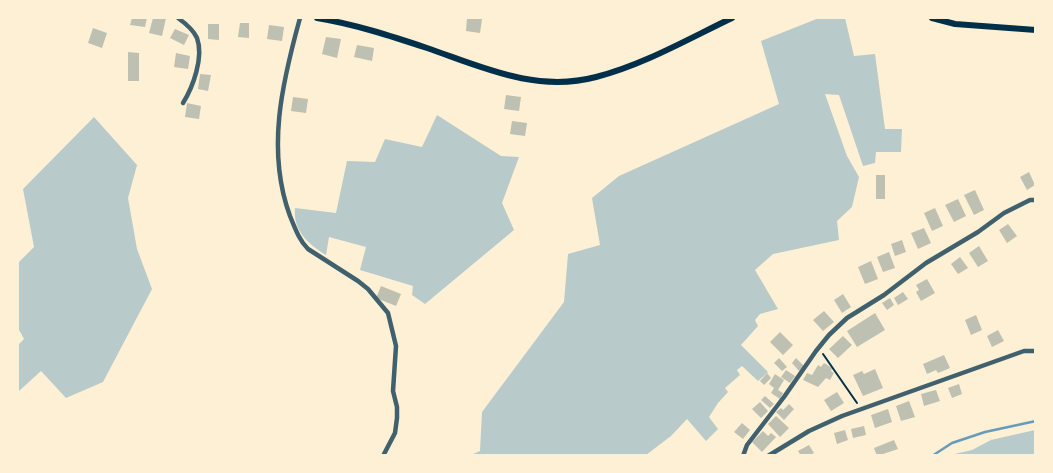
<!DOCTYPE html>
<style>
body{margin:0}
#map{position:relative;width:1053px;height:473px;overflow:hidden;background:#fdf0d5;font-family:Poppins,sans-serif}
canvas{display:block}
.frame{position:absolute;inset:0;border:19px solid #fdf0d5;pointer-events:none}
</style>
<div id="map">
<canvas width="1053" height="473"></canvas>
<div class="frame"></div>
</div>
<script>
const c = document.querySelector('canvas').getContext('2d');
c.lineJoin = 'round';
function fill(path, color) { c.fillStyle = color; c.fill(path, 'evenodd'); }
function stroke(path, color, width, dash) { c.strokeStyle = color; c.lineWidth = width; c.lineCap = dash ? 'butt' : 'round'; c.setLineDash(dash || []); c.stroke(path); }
fill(new Path2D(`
 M819 18H845L854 56 875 54 885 129H902L901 152H876L875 163 863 166 839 95 825 94 847 156 859 177 852 207 837 221 839 240 773 254 755 270 778 309 760 314 755 320 758 326 741 345 768 372 758 381 742 366 737 370 740 375 725 388 728 392 718 403 709 417 718 429 706 441 687 419 671 436 646 455H471L480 451 482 412 564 302 568 254 600 245 592 198 619 176 779 104 761 41Z
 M437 115 501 156 519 157 502 203 514 230 425 304 412 295 413 286 360 270 366 247 329 237 326 255C308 244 293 231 295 208L336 213 347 161 375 162 385 139 422 147Z
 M94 117 137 165 128 198 137 249 152 289 103 382 66 398 41 371 19 391 18 345 24 339 18 328V263L34 247 23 189Z
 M1035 430V455H950L972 450 991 440Z`), '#b9caca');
stroke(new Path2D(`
 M932 456 952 443 985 432 1036 421`), '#669bbc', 2.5);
fill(new Path2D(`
 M132 18H147L145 27 130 25Z
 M153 18H166L162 36 149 33Z
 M467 18 482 19 480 33 466 31Z
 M240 23H249V38L238 37Z
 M208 24H219V40L208 39Z
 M269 25 284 27 282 41 267 39Z
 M93 28 107 33 102 48 88 43Z
 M175 29 189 35 184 45 170 38Z
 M326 37 341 39 337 58 322 54Z
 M357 45 374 48 372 61 354 57Z
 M128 52 139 53V81H128Z
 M176 53 190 56 188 69 174 67Z
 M200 74 211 75 208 91 198 89Z
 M506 95 521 97 519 111 504 109Z
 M293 97 308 99 306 113 291 111Z
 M187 103 201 106 199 119 185 117Z
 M512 121 527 123 525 136 510 134Z
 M1029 172 1035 185 1027 190 1020 177Z
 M876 175H885V199H876Z
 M975 190 984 210 974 215 964 195Z
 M958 199 966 216 954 222 945 205Z
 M935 208 943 226 932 231 924 213Z
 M1008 224 1017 236 1007 243 999 230Z
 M924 228 931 243 918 249 911 233Z
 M902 240 906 252 895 256 891 244Z
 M979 246 988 261 978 267 969 253Z
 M889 252 895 268 883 272 877 257Z
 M960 257 968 268 958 274 951 264Z
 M871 261 878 279 865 284 858 267Z
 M927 279 935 293 921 301 916 292 919 290 916 285Z
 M381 286 401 294 396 306 376 298Z
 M903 292 908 299 898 305 894 298Z
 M843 294 851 307 842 313 834 300Z
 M890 298 894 305 887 310 882 303Z
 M824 311 834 322 823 331 813 320Z
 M875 313 885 330 857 347 847 331Z
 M976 315 982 330 971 335 965 320Z
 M998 330 1004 341 992 347 987 336Z
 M780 332 793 345 783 355 770 342Z
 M843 336 852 345 838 358 829 349Z
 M944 355 950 368 938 373 936 370 927 374 923 364Z
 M779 358 787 367 782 371 774 363Z
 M796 358 804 366 799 371 792 363Z
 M824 363 832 368 831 371 834 373 830 380 826 378 818 387 803 380 807 373 812 375 818 365 821 367Z
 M875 369 883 388 863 396 853 375 862 371 864 374Z
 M786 370 795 376 790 383 781 377Z
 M767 373 771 378 764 385 760 381Z
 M775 374 784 380 778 390 783 393 780 399 771 393 774 388 769 384Z
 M959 384 962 394 952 398 948 388Z
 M936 390 940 401 924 406 921 394Z
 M837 392 844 403 831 411 824 400Z
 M765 396 774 404 770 408 761 400Z
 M909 401 915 417 901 421 896 406Z
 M760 402 768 411 761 418 752 409Z
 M789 404 794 409 784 420 776 412 781 408 783 410Z
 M888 409 892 422 875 428 871 415Z
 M776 416 789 428 780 437 768 424Z
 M742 423 750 430 743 439 734 432Z
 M864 426 866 435 853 438 851 429Z
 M845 430 848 440 837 444 834 433Z
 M763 431 768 436 771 433 776 437 762 452 752 442Z
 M894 440 898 449 877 456 874 448Z
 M809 445 814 453 809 456H801L798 451Z`), '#bec0b2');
stroke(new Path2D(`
 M823 354 857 403`), '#003049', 2);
stroke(new Path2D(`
 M178 18C185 23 193 29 197 38 204 57 193 87 183 103
 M300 18C282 83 266 151 290 216 295 228 299 240 308 249L358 281 368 289 388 313 396 346 393 391 397 407V418L395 433 383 456
 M743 456 747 445 784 397 816 351 829 335 847 318 884 295 926 263 978 232 1004 213 1030 200H1036
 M768 456 809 431 842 416 1024 351H1036`), '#3f606c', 4.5);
stroke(new Path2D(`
 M317 18C354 24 391 36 427 48 482 67 536 93 596 77 643 65 688 39 732 18
 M932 18 955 24 1036 30`), '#003049', 6);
</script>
